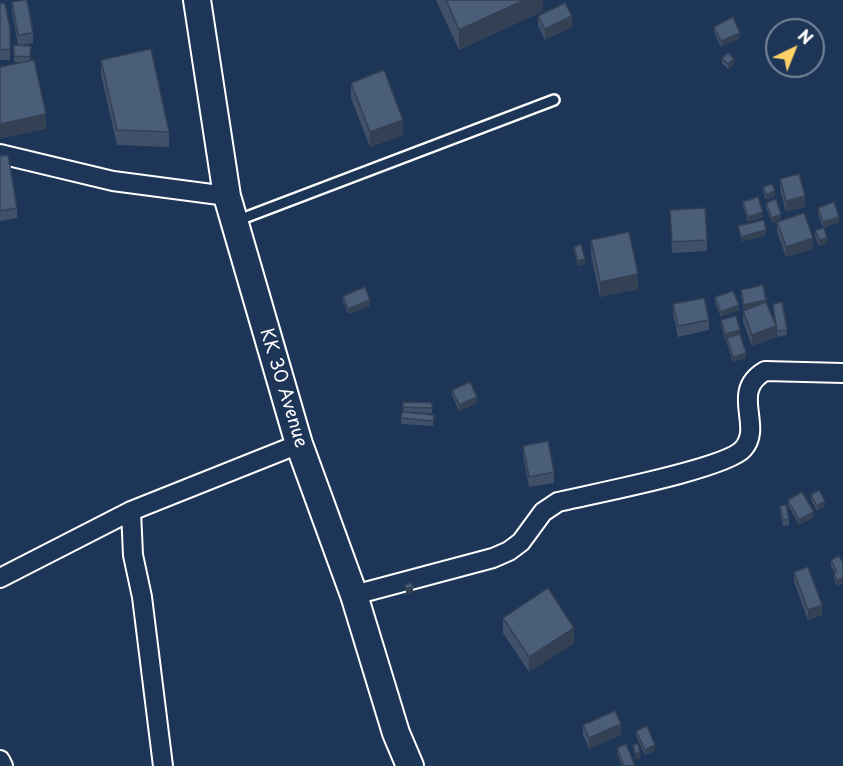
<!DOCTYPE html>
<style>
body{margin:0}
#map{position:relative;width:843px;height:766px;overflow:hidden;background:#1d3557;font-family:"Playpen Sans",sans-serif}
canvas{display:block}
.north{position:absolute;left:765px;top:18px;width:60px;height:60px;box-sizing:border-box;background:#1d3557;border:2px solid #77869a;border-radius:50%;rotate:43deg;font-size:16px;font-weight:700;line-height:24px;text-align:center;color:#fff}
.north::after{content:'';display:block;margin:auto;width:21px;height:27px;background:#ffd166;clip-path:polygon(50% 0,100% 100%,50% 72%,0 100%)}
</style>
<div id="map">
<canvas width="843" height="766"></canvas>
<div class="north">N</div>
</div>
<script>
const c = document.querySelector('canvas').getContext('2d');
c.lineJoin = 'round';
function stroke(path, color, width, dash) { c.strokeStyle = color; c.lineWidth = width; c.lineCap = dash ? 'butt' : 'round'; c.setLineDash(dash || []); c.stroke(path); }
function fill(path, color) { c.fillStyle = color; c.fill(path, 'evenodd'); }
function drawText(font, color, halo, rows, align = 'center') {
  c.font = font + ' "Playpen Sans",sans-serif'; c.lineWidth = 4.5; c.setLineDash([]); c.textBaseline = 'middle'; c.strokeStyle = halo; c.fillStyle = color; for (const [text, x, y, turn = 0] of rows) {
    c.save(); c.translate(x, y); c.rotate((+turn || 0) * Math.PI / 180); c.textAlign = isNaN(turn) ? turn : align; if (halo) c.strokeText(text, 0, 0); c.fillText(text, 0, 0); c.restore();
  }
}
const service = new Path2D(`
 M236 221 554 100`);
const minor = new Path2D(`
 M0 154 113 181 227 196
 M131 511 133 555 142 597 163 766
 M0 578 131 511 299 444
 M354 595 493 558 509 551 521 542 543 512 558 502C591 494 725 469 743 449 764 426 729 392 765 371L843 373
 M0 760 3 766`);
const secondary = new Path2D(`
 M197 0 227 196 299 444 354 595 396 733 410 766`);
stroke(service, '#fff', 14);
stroke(minor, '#fff', 22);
stroke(secondary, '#fff', 30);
stroke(service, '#1d3557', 9);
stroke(minor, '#1d3557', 18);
stroke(secondary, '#1d3557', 26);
fill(new Path2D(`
 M436 0H543V11L459 50Z
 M12 2 33 33V43L21 45 31 46 30 61 46 129 24 62H14V45H18L12 12Z
 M0 3 10 28V60H0Z
 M538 16 572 27 545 40 538 26Z
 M714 27 740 38 721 47 714 32Z
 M722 58 734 64 728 69 722 63Z
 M101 60 169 132V147L117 145 101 75Z
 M351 83 403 135 370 147 351 98Z
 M0 156 17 208V218L0 221Z
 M780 179 805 207 786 212 780 189Z
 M763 187 775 196 766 200 763 192Z
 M743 202 763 217 748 222 743 207Z
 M766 203 781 219 772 223 766 208Z
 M818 208 839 222 823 228 818 214Z
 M670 210 707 240V251L672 253Z
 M777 222 813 249 786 257 777 232Z
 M815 230 827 243 819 246 815 236Z
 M591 240 638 289 600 297 591 255Z
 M574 247 585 264 578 266 574 252Z
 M741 290 766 302 775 326 773 304 787 330V335L777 337 776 327V337L752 346 743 322V311L749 309 744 310 741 296Z
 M343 296 370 306 348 314 343 301Z
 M715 297 739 310 721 317 715 303Z
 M673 304 709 320V330L678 337 673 314Z
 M721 320 740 334 746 358 733 362 727 344V339L725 340 721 325Z
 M452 390 477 403 459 411 452 395Z
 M403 402 432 403V413L403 412Z
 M402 412 434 415 433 426 401 424Z
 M523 446 554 472V483L529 487 523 456Z
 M811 495 825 506 817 511 811 500Z
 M788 500 814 517 799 525 788 505Z
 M780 506 789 519V525L783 526 780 512Z
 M831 560 843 563V583L837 586 834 579V574L835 573 831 566Z
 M794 572 822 615 808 620 794 582Z
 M503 618 574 643 529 672 503 633Z
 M583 725 621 735 589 749 583 735Z
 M636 731 655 751 645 755 636 736Z
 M617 748 635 766H622L617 753Z`), '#405068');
fill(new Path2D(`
 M524 0H543V11L459 50V30Z
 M572 16V27L545 40V29Z
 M740 33V38L721 47V41Z
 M734 59V64L728 69V64Z
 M46 114V129L0 139V124Z
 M403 120V135L370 147V132Z
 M775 191V196L766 200V195Z
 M805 196V207L786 212V201Z
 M763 212V217L748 222V217Z
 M781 214V219L772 223V218Z
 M839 217V222L823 228V222Z
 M766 230V236L741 242V237Z
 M813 238V249L786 257V247Z
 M827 238V243L819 246V240Z
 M585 259V264L578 266V261Z
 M638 274V289L600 297V282Z
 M370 300V306L348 314V309Z
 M766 300V305L744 310V305Z
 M739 305V310L721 317V312Z
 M776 326V337L752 346V335Z
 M740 330V336L725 340V334Z
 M746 353V358L733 362V357Z
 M477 397V403L459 411V405Z
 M825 501V506L817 511V506Z
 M814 512V517L799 525V520Z
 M843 577V583L837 586V581Z
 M413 587V593L406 595V589Z
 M822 605V615L808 620V610Z
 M574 628V643L529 672V657Z
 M621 724V735L589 749V738Z
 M655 745V751L645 755V750Z
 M640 752V758L635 759V754Z`), '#344155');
const building = new Path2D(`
 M24 0H27L33 33 18 35 12 2Z
 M446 0H524L459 30Z
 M0 3 5 4 10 28V49L0 50Z
 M565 3 572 16 545 29 538 16Z
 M733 17 740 33 721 41 714 27Z
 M14 45 31 46 30 57 14 56Z
 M151 49 169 132 117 130 101 60Z
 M728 53 734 59 728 64 722 58Z
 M34 60 46 114 0 124V67Z
 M384 70 403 120 370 132 351 83Z
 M8 155 17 208 0 211V156Z
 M799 174 805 196 786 201 780 179Z
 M772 184 775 191 766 195 763 187Z
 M758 197 763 212 748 217 743 202Z
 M776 199 781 214 772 218 766 203Z
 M834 202 839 217 823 222 818 208Z
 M705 208 707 240 672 242 670 210Z
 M804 213 813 238 786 247 777 222Z
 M764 220 766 230 741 237 738 226Z
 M824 228 827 238 819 240 815 230Z
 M629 232 638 274 600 282 591 240Z
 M581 244 585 259 578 261 574 247Z
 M763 285 766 300 744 305 741 290Z
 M365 287 370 300 348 309 343 296Z
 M733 291 739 305 721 312 715 297Z
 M704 298 709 320 678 326 673 304Z
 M766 302 776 326 752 335 743 311Z
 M782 302 787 330 777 331 773 304Z
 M736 316 740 330 725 334 721 320Z
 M740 334 746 353 733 357 727 338Z
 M470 382 477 397 459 405 452 390Z
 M403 402 432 403V408L403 407Z
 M402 412 434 415 433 421 401 418Z
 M548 441 554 472 529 477 523 446Z
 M819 490 825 501 817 506 811 495Z
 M802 492 814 512 799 520 788 500Z
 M786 505 789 519 783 520 780 506Z
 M839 556 843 563V577L837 581 834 574 837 572 831 560Z
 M808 567 822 605 808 610 794 572Z
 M411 583 413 587 406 589 405 585Z
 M548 588 574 628 529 657 503 618Z
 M615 711 621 724 589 738 583 725Z
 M647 726 655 745 645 750 636 731Z
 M626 744 635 766H624L617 748Z
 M638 744 640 752 635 754 633 745Z`);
fill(building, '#4a5d79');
stroke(building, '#344155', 1.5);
drawText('18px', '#fff', '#1d3557', [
 ["KK 30 Avenue",283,388,73]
]);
</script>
